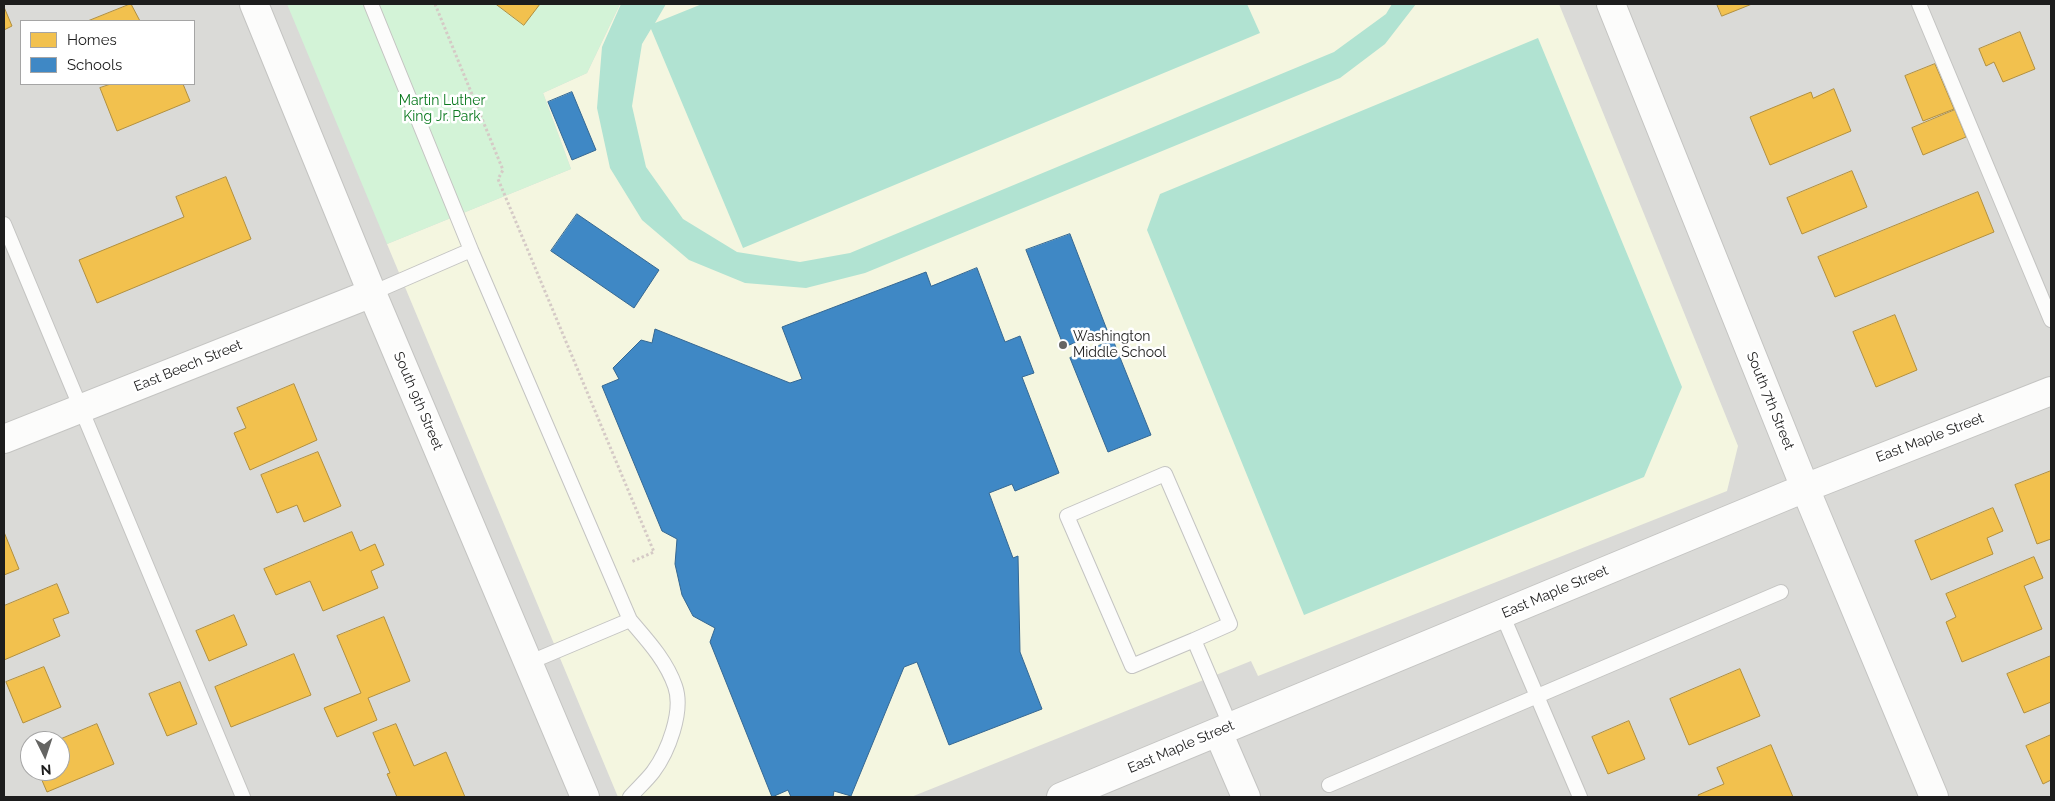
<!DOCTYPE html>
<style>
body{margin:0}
#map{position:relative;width:2055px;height:801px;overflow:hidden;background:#ebebe6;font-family:Raleway,sans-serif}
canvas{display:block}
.frame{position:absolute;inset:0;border:5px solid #1d1d1d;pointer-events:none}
.legend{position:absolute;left:20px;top:20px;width:175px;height:65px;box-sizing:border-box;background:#fff;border:1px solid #a5a5a5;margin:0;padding:6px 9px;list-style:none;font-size:15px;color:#1d1d1d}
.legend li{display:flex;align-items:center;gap:10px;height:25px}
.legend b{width:25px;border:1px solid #a5a5a5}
.north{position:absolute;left:20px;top:731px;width:50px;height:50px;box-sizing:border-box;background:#fff;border:1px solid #a5a5a5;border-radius:50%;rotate:176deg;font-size:14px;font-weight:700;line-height:20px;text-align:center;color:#1d1d1d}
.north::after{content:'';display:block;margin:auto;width:18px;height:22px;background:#656563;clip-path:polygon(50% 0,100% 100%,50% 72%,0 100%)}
</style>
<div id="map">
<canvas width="2055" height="801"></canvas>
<div class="frame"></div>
<ul class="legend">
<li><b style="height:14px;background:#f2c14e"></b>Homes</li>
<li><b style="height:14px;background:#3f88c5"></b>Schools</li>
</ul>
<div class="north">N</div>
</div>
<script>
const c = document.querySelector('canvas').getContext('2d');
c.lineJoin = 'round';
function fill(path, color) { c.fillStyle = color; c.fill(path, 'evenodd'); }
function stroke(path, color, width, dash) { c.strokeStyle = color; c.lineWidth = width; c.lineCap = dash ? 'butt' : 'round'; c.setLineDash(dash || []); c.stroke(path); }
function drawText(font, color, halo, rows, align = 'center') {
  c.font = font + ' Raleway,sans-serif'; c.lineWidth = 5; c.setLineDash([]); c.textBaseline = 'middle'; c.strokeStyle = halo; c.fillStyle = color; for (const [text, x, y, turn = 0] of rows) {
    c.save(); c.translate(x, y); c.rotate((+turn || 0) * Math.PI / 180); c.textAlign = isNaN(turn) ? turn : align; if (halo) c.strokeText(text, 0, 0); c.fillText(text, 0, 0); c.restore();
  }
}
fill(new Path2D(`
 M4 4H2051V797H4ZM21 21H194V84H21ZM30 741H60V771H30Z`), '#dadad7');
fill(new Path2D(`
 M620 4H1559L1738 446 1727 491 1258 676 1251 661 911 797H618L387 244 571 169 543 93 587 73Z`), '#f4f6e0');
fill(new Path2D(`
 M287 4H620L587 73 543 93 571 169 387 244Z`), '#d3f3d7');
fill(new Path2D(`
 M621 4H666L655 23 702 4H1247L1260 33 743 248 651 29 642 44 632 106 646 167 683 219 737 252 800 262 850 253 1334 52 1386 14 1392 4H1416L1385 44 1340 78 865 273 806 288 745 283 689 260 642 220 610 168 597 108 602 47Z
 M1538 38 1682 387 1644 477 1304 615 1147 230 1160 194Z`), '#b1e3d2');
const homes = new Path2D(`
 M131 4 140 21H88Z
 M496 4H540L524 25Z
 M1717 4H1752L1722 16Z
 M4 7 12 26 4 30Z
 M2020 32 2035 69 2003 82 1994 62 1986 66 1979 49Z
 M1935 64 1954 109 1923 121 1905 76Z
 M111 84H183L190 101 117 131 100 88Z
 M1834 89 1851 131 1770 165 1750 117 1811 92 1813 98Z
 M1955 110 1966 137 1923 155 1912 128Z
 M1852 171 1867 207 1802 234 1787 198Z
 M226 177 251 239 97 303 79 260 184 217 176 197Z
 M1978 192 1994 232 1835 297 1818 257Z
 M1895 315 1917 370 1876 387 1853 332Z
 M294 384 317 440 250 470 234 433 246 428 237 408Z
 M318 452 341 506 304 522 297 505 277 513 261 475Z
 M2051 471V539L2037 544 2015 485Z
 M1993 508 2003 531 1987 538 1993 554 1931 580 1915 541Z
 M4 532 19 569 4 575Z
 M352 532 360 551 375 544 384 565 371 571 378 588 323 611 310 581 276 595 264 569Z
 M2034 557 2043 578 2024 586 2042 629 1962 662 1946 622 1956 617 1946 594Z
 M57 584 69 613 53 619 60 636 4 660V606Z
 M234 615 247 645 209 661 196 631Z
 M384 617 410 681 368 698 377 720 337 737 324 708 361 693 337 636Z
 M294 654 311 695 231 727 215 687Z
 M2051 656V702L2024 713 2007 674Z
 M44 667 61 707 23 723 6 682Z
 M1740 669 1760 716 1689 745 1670 699Z
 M180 682 197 724 167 736 149 694Z
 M1629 721 1645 759 1608 774 1592 737Z
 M97 724 114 764 47 792 38 771H60V741H56Z
 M396 724 414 766 446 752 465 797H397L387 774 390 773 373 733Z
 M2051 735V780L2043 784 2026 746Z
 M1771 745 1793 797H1699L1698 795 1724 784 1717 768Z`);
fill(homes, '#f2c14e');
stroke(homes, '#b2903f', 1);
const schools = new Path2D(`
 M572 92 596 150 572 160 548 102Z
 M577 214 659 270 634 308 551 251Z
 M1070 234 1107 330 1064 347 1026 250Z
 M977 268 1005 342 1020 336 1034 373 1022 377 1059 473 1015 491 1012 484 989 493 1013 558 1018 556 1020 652 1042 709 949 745 917 662 904 667 851 796 834 791 833 797H791L788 790 772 797 710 642 715 628 693 616 682 595 675 564 677 539 662 531 602 386 619 379 613 368 641 340 652 343 655 329 790 383 802 379 782 327 926 272 931 286Z
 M1113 340 1151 435 1108 452 1070 358Z`);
fill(schools, '#3f88c5');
stroke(schools, '#356893', 1);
const service = new Path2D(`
 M371 4 471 250
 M1919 4 2051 320
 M4 224 243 797
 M372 293 471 250 630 620 528 663
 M1502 614 1580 797
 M1194 640 1132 666 1067 516 1165 474 1230 624 1194 640 1231 727
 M1329 785 1781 592
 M630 797C637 789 646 781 653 772 668 752 684 711 675 686 666 660 647 640 630 620`);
const minor = new Path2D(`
 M254 4 372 293 585 797
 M1611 4 1805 488 1934 797
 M4 439 372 293
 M1218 732 1246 797
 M1061 797 1805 488 2051 391`);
stroke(service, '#c4c4c2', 16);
stroke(minor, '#c4c4c2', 30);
stroke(new Path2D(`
 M435 4 503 170 498 179 654 552 631 562`), '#d5cac6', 3, [2.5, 2.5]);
stroke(service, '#fcfcfb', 14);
stroke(minor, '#fcfcfb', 28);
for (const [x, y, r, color] of [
 [1063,345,5,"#656563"]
]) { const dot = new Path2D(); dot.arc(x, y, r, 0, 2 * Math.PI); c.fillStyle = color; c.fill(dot); stroke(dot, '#fff', 2); }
drawText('14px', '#0c7a20', '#fff', [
 ["Martin Luther",442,101],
 ["King Jr. Park",442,117]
]);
drawText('14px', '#1d1d1d', '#fff', [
 ["Washington",1073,337],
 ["Middle School",1073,353]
], 'left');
drawText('14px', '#1d1d1d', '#fff', [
 ["East Beech Street",188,366,-22],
 ["South 9th Street",418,401,67],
 ["South 7th Street",1770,401,68],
 ["East Maple Street",1930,438,-21],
 ["East Maple Street",1555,592,-23],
 ["East Maple Street",1181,747,-23]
]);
</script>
